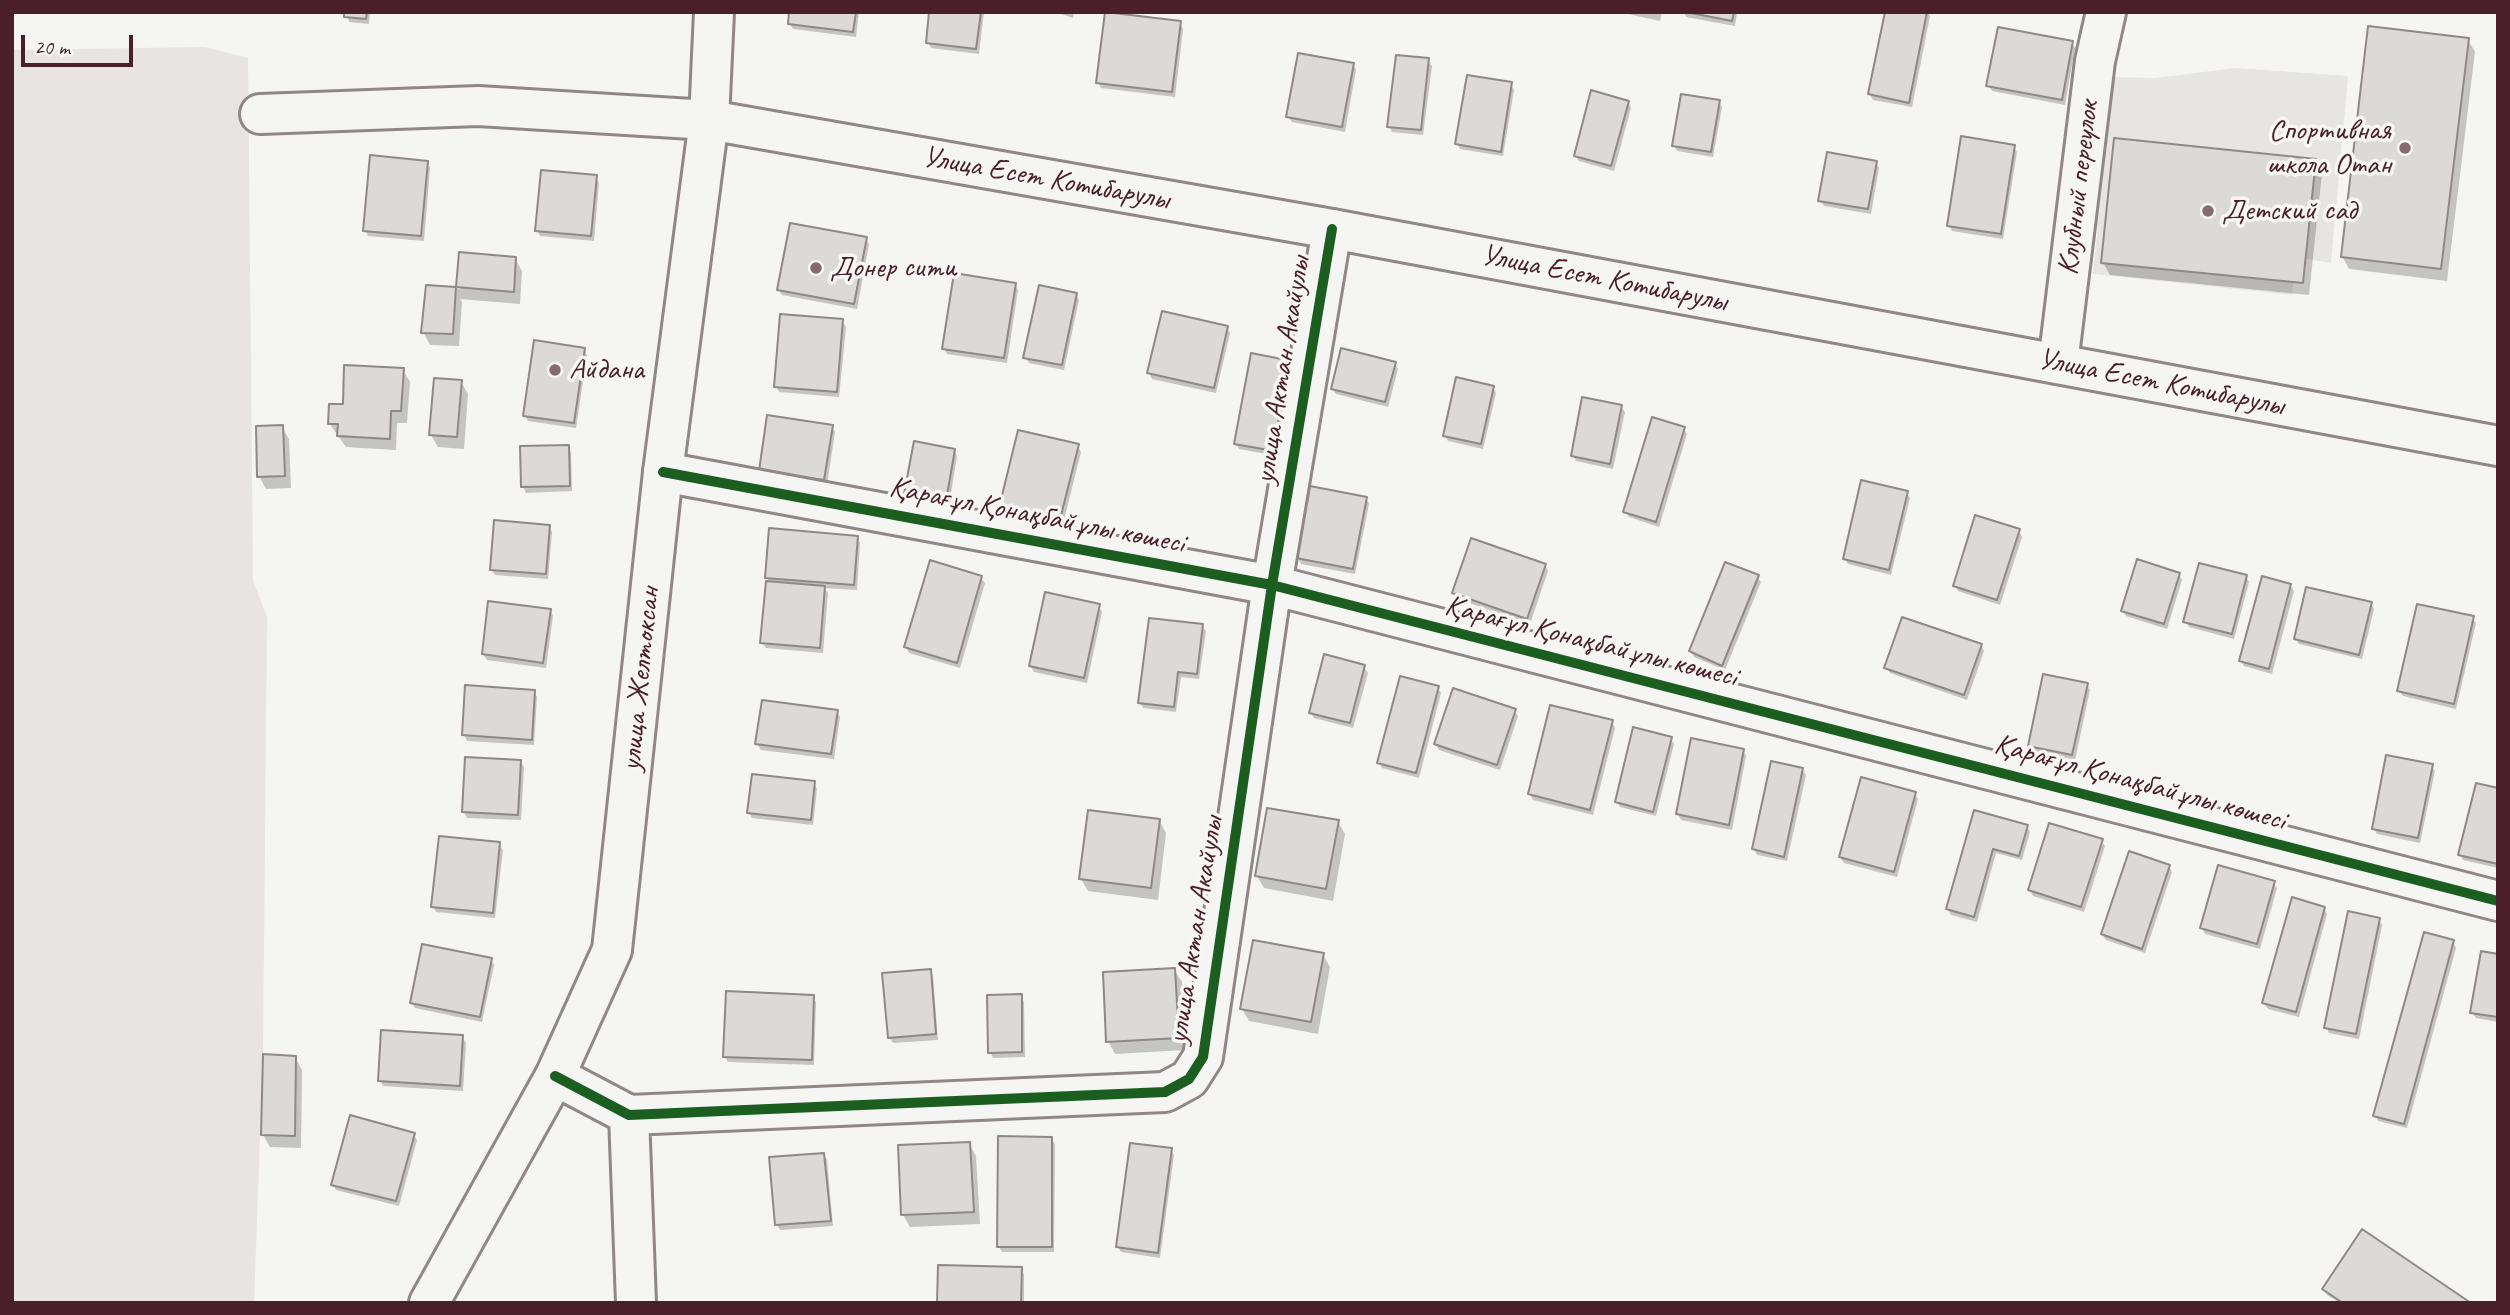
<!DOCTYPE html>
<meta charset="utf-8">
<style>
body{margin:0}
#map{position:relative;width:2510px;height:1315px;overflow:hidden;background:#f5f5f3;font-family:Caveat,sans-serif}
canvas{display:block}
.frame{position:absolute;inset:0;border:14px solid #4a1f2b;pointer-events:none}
.scale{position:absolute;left:21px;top:35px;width:112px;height:32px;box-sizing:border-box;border:4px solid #4a1f2b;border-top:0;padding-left:9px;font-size:21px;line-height:24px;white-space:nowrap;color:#4a1f2b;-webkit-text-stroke:5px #f6f6f2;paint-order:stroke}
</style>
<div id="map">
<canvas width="2510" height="1315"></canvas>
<div class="frame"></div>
<div class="scale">20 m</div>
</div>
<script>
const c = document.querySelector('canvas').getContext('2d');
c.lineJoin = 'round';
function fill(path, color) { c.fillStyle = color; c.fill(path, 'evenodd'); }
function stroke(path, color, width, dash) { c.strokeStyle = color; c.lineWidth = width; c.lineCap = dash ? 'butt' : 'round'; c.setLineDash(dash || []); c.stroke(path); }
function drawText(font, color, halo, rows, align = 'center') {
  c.font = font + ' Caveat,sans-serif'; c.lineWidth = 7; c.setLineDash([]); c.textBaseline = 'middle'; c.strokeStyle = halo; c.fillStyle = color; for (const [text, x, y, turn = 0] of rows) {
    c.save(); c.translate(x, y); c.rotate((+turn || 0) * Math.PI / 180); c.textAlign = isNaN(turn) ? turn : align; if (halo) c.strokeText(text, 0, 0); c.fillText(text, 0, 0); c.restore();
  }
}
fill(new Path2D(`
 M2236 68 2348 76 2331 263 2296 257 2292 295 2093 274 2113 77 2155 78Z`), '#e7e5e2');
fill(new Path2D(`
 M205 47 248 58 253 581 267 617 263 1054 254 1303H12V50Z`), '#e8e4e2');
fill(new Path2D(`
 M346 12H370L369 24 349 22Z
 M791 12H859L856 37 793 29 790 24Z
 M931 12H984L979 54 931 48 928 42Z
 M1055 12H1074L1073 18Z
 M1619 12H1662L1660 21Z
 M1684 12H1737L1735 26 1686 17Z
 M1886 12H1928L1930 16 1912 107 1873 100 1870 94Z
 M1180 23 1183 29 1175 97 1101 88 1098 82Z
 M2468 40 2475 52 2447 281 2349 269 2342 256Z
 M2072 43 2075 48 2065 105 1992 91 1988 85Z
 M1428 60 1432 66 1423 135 1392 132 1389 126Z
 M1353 64 1356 70 1345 132 1292 122 1288 116Z
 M1511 84 1514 90 1503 156 1460 149 1457 143Z
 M1628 102 1631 108 1614 171 1579 161 1575 155Z
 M1718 102 1722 107 1713 157 1677 151 1674 145Z
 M2013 147 2017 152 2003 239 1952 231 1949 225Z
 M2315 160 2322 173 2309 295 2110 275 2103 262Z
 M427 162 430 168 424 241 368 236 365 230Z
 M1876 163 1879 168 1871 214 1824 206 1820 200Z
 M596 177 599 183 594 241 540 236 537 230Z
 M866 239 869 244 857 309 782 295 779 290Z
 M515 259 522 271 520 304 460 299 462 302 459 346 430 345 423 332 427 287 461 289 458 287Z
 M1015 284 1018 290 1007 363 947 354 944 348Z
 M1076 294 1079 300 1064 370 1029 363 1025 357Z
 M842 321 846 327 839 397 779 392 776 386Z
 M1227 327 1230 333 1216 393 1152 379 1149 373Z
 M584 349 587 355 576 428 528 421 525 416Z
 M1253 355 1283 457 1239 449 1236 444Z
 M1395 363 1398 369 1388 407 1336 394 1332 389Z
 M403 370 410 382 407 423H397L396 450 346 447 329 423 344 406Z
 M461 382 468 394 464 449 438 447 431 435Z
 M1493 387 1496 393 1483 449 1448 441 1445 436Z
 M1621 407 1625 412 1613 469 1576 461 1573 455Z
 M832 426 835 432 827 485 764 476Z
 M282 427 289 439 291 488 266 489 259 476Z
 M1684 429 1687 434 1659 527 1629 517 1625 512Z
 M1078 446 1081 452 1058 544 1000 529Z
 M568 447 571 453 572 491 526 493 523 487Z
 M954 450 957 456 948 512 909 505Z
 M1907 493 1910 498 1891 575 1848 564 1845 559Z
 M1366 498 1369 504 1355 574 1301 564 1298 558Z
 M549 527 552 532 548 579 495 575 491 569Z
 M2019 531 2022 537 2000 605 1958 591 1955 585Z
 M857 537 860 543 857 590 824 588 828 593 823 653 766 648 762 643 770 584 767 577Z
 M1545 565 1548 571 1530 624 1458 599 1454 593Z
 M2179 574 2182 580 2167 629 2126 616 2123 611Z
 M2246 576 2249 582 2234 639 2189 627 2185 621Z
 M1757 577 1761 582 1725 670 1694 657 1691 651Z
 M981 578 985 583 960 668 909 653 906 647Z
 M2290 585 2294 591 2272 674 2244 666 2241 661Z
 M2371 604 2374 609 2362 659 2299 644 2296 639Z
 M1098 606 1102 612 1087 683 1034 672 1031 666Z
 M550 610 553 616 546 668 487 660 483 654Z
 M2472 618 2476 623 2456 709 2403 696 2399 691Z
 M1202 626 1206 631 1199 679 1181 677 1176 712 1143 708 1140 702Z
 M1981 646 1984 651 1967 700 1890 673 1886 667Z
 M1364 667 1368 673 1353 728 1314 718 1311 713Z
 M2087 685 2090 690 2075 760 2033 751 2029 745Z
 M1437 687 1441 693 1419 778 1382 768 1379 763Z
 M534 691 537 697 534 745 467 741 464 735Z
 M836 711 840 717 834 759 761 750 757 744Z
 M1515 711 1518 716 1500 770 1439 750 1436 744Z
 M1612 722 1615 728 1593 815 1533 800 1530 794Z
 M1671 739 1674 744 1656 816 1620 807 1616 801Z
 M1743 750 1746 756 1732 830 1681 820 1678 814Z
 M520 761 524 767 521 820 467 818 464 812Z
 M2431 765 2435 771 2420 843 2377 834 2374 829Z
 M1802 769 1806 775 1787 861 1757 855 1754 849Z
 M814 783 817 789 813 825 752 818 749 812Z
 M2498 790V868L2463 860 2460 855Z
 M1915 794 1918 799 1897 877 1844 863 1840 857Z
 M1975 812 2027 827 2030 832 2022 860 1996 853 1977 922 1951 915 1948 909Z
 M1159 820 1166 833 1158 900 1088 891 1081 879Z
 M1338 822 1345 834 1333 901 1264 888 1257 876Z
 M2101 841 2105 846 2084 912 2033 896 2030 890Z
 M499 844 503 850 495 918 436 912 433 906Z
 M2169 866 2172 872 2145 953 2106 940 2102 934Z
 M2273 883 2277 888 2260 949 2205 934 2202 928Z
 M2324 908 2327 914 2299 1017 2268 1009 2264 1003Z
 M2379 919 2382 925 2359 1039 2329 1033 2326 1027Z
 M2453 942 2456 948 2407 1128 2378 1121 2375 1115Z
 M1323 955 1330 967 1318 1034 1249 1021 1242 1009Z
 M2498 956V1022L2476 1018 2472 1012Z
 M491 959 494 965 482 1022 415 1008 412 1003Z
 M930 970 933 976 938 1040 893 1043 890 1038Z
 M1174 970 1182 982 1185 1050 1115 1054 1108 1041Z
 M1021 996 1024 1002 1025 1057 993 1058 990 1052Z
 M813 997 816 1002 814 1065 728 1062 725 1057Z
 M462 1037 466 1043 463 1091 383 1086 380 1080Z
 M295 1057 302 1070 301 1148 270 1147 263 1135Z
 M413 1134 417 1140 399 1206 336 1190 333 1184Z
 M1051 1138 1055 1144 1054 1252H1002L999 1246Z
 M969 1144 976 1156 980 1224 910 1227 903 1215Z
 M1171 1150 1174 1155 1160 1258 1121 1252 1118 1247Z
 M823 1154 827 1160 833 1226 780 1230 777 1225Z
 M1021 1269 1024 1274V1303H939Z
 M2324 1289 2468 1303H2340L2327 1295Z`), '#0003');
const building = new Path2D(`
 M344 12H367L366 19 344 17Z
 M789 12H856L853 32 788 24Z
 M929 12H981L976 49 926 43Z
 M1105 12 1181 21 1172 92 1096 83Z
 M1686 12H1734L1732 21Z
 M1885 12H1927L1909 103 1868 94Z
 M2368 26 2469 38 2441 269 2341 257Z
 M1998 27 2073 41 2062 100 1986 86Z
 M1298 53 1354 63 1342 127 1286 117Z
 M1396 55 1429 58 1421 130 1387 127Z
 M1467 75 1512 82 1501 152 1455 144Z
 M1591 90 1629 101 1611 166 1574 156Z
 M1681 94 1720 100 1711 152 1672 146Z
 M1961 136 2015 145 2001 234 1947 226Z
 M2114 138 2316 159 2303 283 2101 263Z
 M1827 152 1877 161 1868 209 1818 201Z
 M370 155 428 161 421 236 363 231Z
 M541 170 597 175 591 236 535 231Z
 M790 223 867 237 854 304 777 290Z
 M459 252 516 257 514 292 456 287Z
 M954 273 1016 283 1004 358 942 349Z
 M426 285 456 287 453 334 421 333Z
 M1039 285 1077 293 1062 365 1023 358Z
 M1162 311 1228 326 1214 388 1147 373Z
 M780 314 843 319 837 392 774 387Z
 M534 340 585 348 574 423 523 416Z
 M1341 348 1396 362 1385 402 1331 389Z
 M1251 353 1297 362 1280 452 1234 444Z
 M344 365 404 368 401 411H391L390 439 337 436 338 424H328L329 404H343Z
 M1456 377 1494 386 1481 444 1443 436Z
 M434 378 462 380 457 437 429 435Z
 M1582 397 1622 405 1610 464 1571 456Z
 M767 415 833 425 824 480 759 471Z
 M1652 417 1685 427 1656 522 1623 512Z
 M283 425 285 476 257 477 256 426Z
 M1018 430 1079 444 1055 539 995 524Z
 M914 441 955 449 945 507 903 499Z
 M569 445 570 486 521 487 520 446Z
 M1861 480 1908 491 1889 570 1843 559Z
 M1310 486 1367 497 1353 569 1296 558Z
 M1975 515 2020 529 1997 600 1953 586Z
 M494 520 550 525 546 574 490 570Z
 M769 528 858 536 854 585 765 578Z
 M1471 538 1546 564 1527 619 1452 593Z
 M2137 559 2180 573 2164 624 2121 611Z
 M930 560 982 576 957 663 904 647Z
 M1725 562 1759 575 1722 666 1689 651Z
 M2199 563 2247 575 2232 634 2183 622Z
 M2262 576 2291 584 2269 669 2239 661Z
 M766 581 825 586 820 648 760 643Z
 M2306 587 2372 602 2359 655 2294 639Z
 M1045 592 1100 604 1084 678 1029 666Z
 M488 601 551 609 543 663 482 654Z
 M2417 604 2474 616 2454 704 2397 691Z
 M1902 617 1982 644 1964 695 1884 668Z
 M1149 618 1203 624 1197 674 1178 672 1174 707 1138 703Z
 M1324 654 1365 665 1350 723 1309 713Z
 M2043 674 2088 683 2072 755 2028 746Z
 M1400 676 1439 686 1416 773 1377 763Z
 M465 685 535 690 532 740 462 735Z
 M1453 688 1516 709 1497 765 1434 744Z
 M762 700 838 710 831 754 755 744Z
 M1550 705 1613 720 1590 810 1528 794Z
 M1633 727 1672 737 1653 812 1615 802Z
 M1691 738 1744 749 1729 825 1676 814Z
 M2386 755 2433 764 2418 838 2372 829Z
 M465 757 521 760 518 815 462 812Z
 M1771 761 1803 768 1784 857 1752 849Z
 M752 774 815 781 811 820 747 813Z
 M1861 777 1916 792 1894 872 1839 857Z
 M2476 783 2498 788V864L2458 855Z
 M1267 808 1339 820 1326 889 1255 876Z
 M1088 810 1160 819 1151 888 1079 879Z
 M1974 810 2028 825 2019 856 1993 849 1974 917 1946 909Z
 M2049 823 2103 839 2081 907 2028 890Z
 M439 836 500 842 493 913 431 907Z
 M2129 851 2170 865 2142 949 2101 934Z
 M2218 865 2275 881 2257 944 2200 928Z
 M2292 897 2325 907 2296 1012 2262 1003Z
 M2348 911 2380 918 2356 1034 2324 1028Z
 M2424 932 2454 940 2404 1124 2373 1116Z
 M1253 940 1324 953 1311 1022 1240 1009Z
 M422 944 492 958 480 1017 410 1003Z
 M2481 951 2498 954V1017L2470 1013Z
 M1175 968 1179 1038 1106 1042 1103 972Z
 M931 969 936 1034 888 1038 882 973Z
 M726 991 814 995 812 1060 723 1057Z
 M1022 994V1052L988 1053 987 995Z
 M381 1030 463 1035 460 1086 378 1081Z
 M263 1054 296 1056 295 1136 261 1135Z
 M350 1115 415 1133 396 1201 331 1185Z
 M998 1136 1052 1137V1247H997Z
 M970 1142 974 1212 901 1215 898 1145Z
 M1130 1143 1172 1148 1158 1253 1116 1247Z
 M824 1153 831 1221 775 1225 769 1157Z
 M2362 1229 2471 1303H2343L2322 1289Z
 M938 1265 1022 1267 1021 1303H937Z`);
fill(building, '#dcdad9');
stroke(building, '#8f8788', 2);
const minor = new Path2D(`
 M260 114 478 106 709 120
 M2058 364 2095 61 2106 12
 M663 472 1272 585 2498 901
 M555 1076 629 1115 1165 1092 1189 1079 1203 1057 1272 585 1332 229
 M629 1115 636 1303`);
const tertiary = new Path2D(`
 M709 120 714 12`);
const secondary = new Path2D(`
 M429 1303 555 1076 612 950 663 472 709 120 1332 229 2498 446`);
stroke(minor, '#8f8788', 44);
stroke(tertiary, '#8f8788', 44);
stroke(secondary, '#8f8788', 44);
stroke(minor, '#f5f5f3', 38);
stroke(tertiary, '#f5f5f3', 38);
stroke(secondary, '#f5f5f3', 38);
stroke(new Path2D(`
 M663 472 1272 585 2498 901
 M555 1076 629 1115 1165 1092 1189 1079 1203 1057 1272 585 1332 229`), '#1b5e20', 10);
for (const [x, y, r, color] of [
 [2405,148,7,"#866a71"],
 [2208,211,7,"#866a71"],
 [816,268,7,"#866a71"],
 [555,370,7,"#866a71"]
]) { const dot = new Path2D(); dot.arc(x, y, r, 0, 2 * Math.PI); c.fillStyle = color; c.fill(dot); stroke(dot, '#f6f6f2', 2.5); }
drawText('30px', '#4a1f2b', '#f6f6f2', [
 ["Спортивная",2391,131,"right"],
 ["школа Отан",2391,165,"right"],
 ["Детский сад",2222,211],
 ["Донер сити",830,268],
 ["Айдана",569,370]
], 'left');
drawText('30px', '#4a1f2b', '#f6f6f2', [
 ["Улица Есет Котибарулы",1046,179,10],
 ["Клубный переулок",2079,188,-83],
 ["Улица Есет Котибарулы",1604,279,11],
 ["улица Актан Акайулы",1283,370,-81],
 ["Улица Есет Котибарулы",2161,383,11],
 ["Қарағұл Қонақбайұлы көшесі",1037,516,11],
 ["Қарағұл Қонақбайұлы көшесі",1591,642,14],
 ["улица Желтоксан",641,679,-84],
 ["Қарағұл Қонақбайұлы көшесі",2140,783,15],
 ["улица Актан Акайулы",1196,930,-81]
]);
</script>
